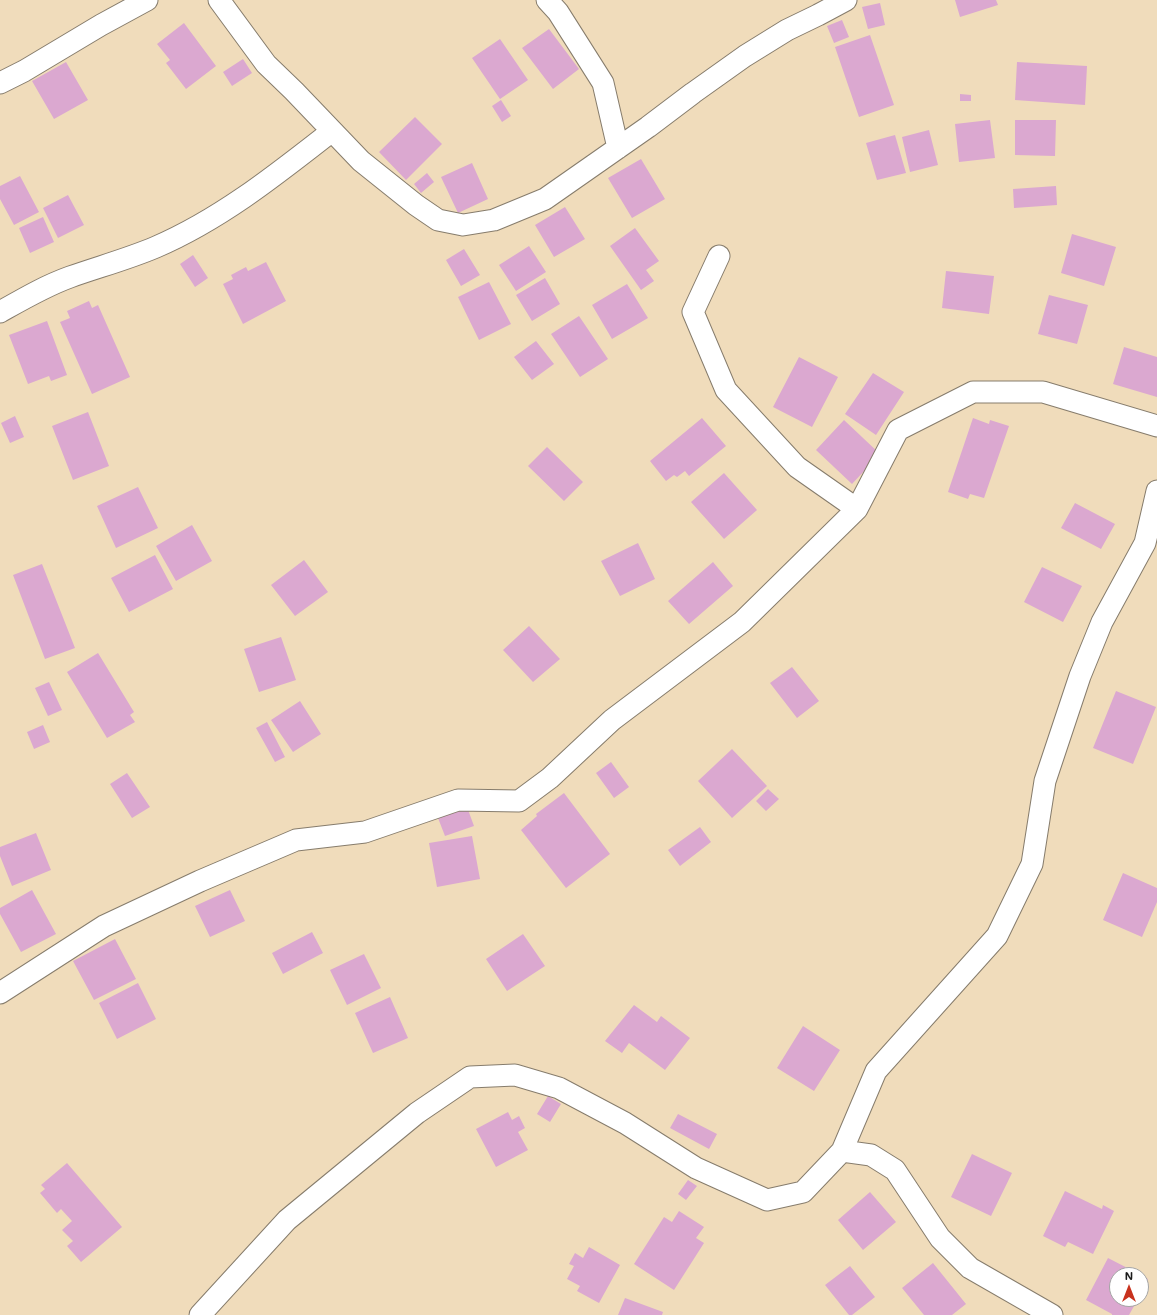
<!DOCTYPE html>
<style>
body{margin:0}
#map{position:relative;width:1157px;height:1315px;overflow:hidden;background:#f0dcbb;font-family:Mali,sans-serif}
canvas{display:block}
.north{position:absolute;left:1109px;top:1267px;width:40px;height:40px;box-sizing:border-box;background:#fff;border:1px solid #a4a4a4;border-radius:50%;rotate:0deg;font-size:11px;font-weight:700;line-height:16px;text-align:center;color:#1c1c1c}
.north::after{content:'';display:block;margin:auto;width:14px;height:18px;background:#c8321e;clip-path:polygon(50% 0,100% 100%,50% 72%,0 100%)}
</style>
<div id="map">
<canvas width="1157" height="1315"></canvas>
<div class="north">N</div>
</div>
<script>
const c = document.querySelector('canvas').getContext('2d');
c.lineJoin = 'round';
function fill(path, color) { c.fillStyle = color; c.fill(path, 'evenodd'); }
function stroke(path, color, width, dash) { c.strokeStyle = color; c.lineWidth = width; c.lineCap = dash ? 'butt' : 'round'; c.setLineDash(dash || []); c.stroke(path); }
fill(new Path2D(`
 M955 0H996L998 5 960 17Z
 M880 3 885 25 868 29 862 7Z
 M842 20 849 37 834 43 827 26Z
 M184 23 216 66 186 89 166 63 170 60 157 44Z
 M549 29 579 69 553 89 522 48Z
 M870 35 894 105 859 117 835 47Z
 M500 39 528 80 500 99 472 58Z
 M243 59 252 73 232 86 223 72Z
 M66 62 88 100 54 119 32 81Z
 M1017 62 1087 66 1085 105 1015 100Z
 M960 94 971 95V101H960Z
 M501 100 511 116 502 122 492 106Z
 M415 117 442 144 406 180 379 152Z
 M990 120 995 158 959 162 955 124Z
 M1015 120H1056L1055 156 1015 155Z
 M929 130 938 165 910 172 902 137Z
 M895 135 906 173 877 180 866 143Z
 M641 159 665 199 632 218 608 178Z
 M472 163 488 199 458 213 441 177Z
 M427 173 434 182 421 193 414 184Z
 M20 176 39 212 14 225 0 199V186Z
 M1056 186 1057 205 1014 208 1013 189Z
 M68 195 84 225 58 238 43 208Z
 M565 207 585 239 554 257 535 225Z
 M43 217 54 242 30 253 19 228Z
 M635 228 659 261 646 270 654 281 641 290 610 246Z
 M1072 234 1116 247 1104 286 1061 273Z
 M529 246 546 272 516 291 499 265Z
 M464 249 480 275 461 286 446 260Z
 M193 255 208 278 195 287 180 264Z
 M266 262 286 301 243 324 223 284 233 279 231 275 246 267 248 271Z
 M946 271 994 276 989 314 942 308Z
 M545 278 560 304 532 321 516 295Z
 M489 282 511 324 479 340 458 297Z
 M627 284 648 318 612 339 592 305Z
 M1049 295 1088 305 1077 344 1038 334Z
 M89 301 92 308 98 305 130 377 92 394 60 322 70 318 67 311Z
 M579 316 608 359 580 377 551 334Z
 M47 321 67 375 51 381 49 376 28 384 9 335Z
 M536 341 554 364 532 380 514 357Z
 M1124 347 1157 357V397L1113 384Z
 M799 357 838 377 812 427 773 407Z
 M873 373 904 392 876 435 845 414Z
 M88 412 109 466 73 480 52 426Z
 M15 416 24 437 10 443 1 423Z
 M702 418 726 446 689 476 685 471 677 477 674 475 666 481 650 461Z
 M973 418 989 424 990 420 1009 426 984 498 970 494 968 499 948 492Z
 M844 420 880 454 852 484 816 450Z
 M547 447 583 482 564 501 528 466Z
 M724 473 757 510 724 539 691 502Z
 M138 487 158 528 116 548 97 506Z
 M1075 503 1115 524 1101 549 1061 528Z
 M192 525 212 561 176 581 156 546Z
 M638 543 655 579 620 596 601 561Z
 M155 555 173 589 129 612 111 578Z
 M304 560 328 592 295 616 271 585Z
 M713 562 733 586 689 624 668 601Z
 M42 564 75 648 45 659 13 575Z
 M1042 567 1082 586 1063 622 1024 602Z
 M529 626 560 659 533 682 503 650Z
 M281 637 296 680 259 692 244 649Z
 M98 653 134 712 130 715 135 722 107 738 67 672Z
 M792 667 819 701 797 718 770 683Z
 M49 682 62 710 48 716 35 688Z
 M1116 691 1156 707 1133 764 1093 748Z
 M300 701 321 734 293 752 271 720Z
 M267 722 285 757 275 762 256 728Z
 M43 725 50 742 34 749 27 732Z
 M732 749 767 786 732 818 698 781Z
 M611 762 629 787 614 798 596 773Z
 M127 773 150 807 132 818 110 784Z
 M768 789 779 799 766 811 756 801Z
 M564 793 610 854 566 888 521 830 537 816 536 814Z
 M467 807 474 826 445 836 438 818Z
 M700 827 711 842 680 866 668 850Z
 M36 833 51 870 12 886 0 856V847Z
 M472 836 480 879 437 887 429 843Z
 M1123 873 1157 888V902L1142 937 1103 920Z
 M32 890 56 934 21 952 0 914V908Z
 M230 890 245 921 210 937 195 906Z
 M312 932 323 953 283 974 272 953Z
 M523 934 545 966 507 991 486 959Z
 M115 939 136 979 94 1000 73 961Z
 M364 954 381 988 347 1005 330 970Z
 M138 983 156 1019 117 1039 99 1003Z
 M390 997 408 1038 373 1053 355 1013Z
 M634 1005 657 1022 661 1016 690 1038 665 1070 629 1043 622 1053 605 1041Z
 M803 1026 840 1050 814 1091 777 1068Z
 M548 1096 561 1104 550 1122 537 1114Z
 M508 1112 512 1120 519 1116 525 1128 518 1132 528 1150 496 1167 476 1129Z
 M678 1114 717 1134 709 1149 670 1128Z
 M972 1154 1012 1173 991 1216 951 1197Z
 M67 1163 122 1227 81 1262 67 1246 73 1241 62 1230 72 1221 61 1209 57 1213 40 1193 45 1189 41 1185Z
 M688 1180 697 1186 686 1200 678 1194Z
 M1065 1191 1102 1209 1103 1205 1114 1211 1093 1254 1068 1242 1065 1247 1043 1236Z
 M870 1192 896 1222 863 1250 838 1220Z
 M679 1211 704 1227 696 1238 704 1243 674 1290 634 1264 664 1217 672 1222Z
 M589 1247 620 1265 599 1303 577 1291 580 1286 567 1279 574 1266 569 1264 575 1253 583 1258Z
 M1108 1258 1141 1275H1117V1299H1138L1129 1315H1112V1314L1086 1300Z
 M933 1263 966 1304 952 1315H924L902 1288Z
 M850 1266 875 1297 852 1315H849L825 1285Z
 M1141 1275 1148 1279 1141 1293Z
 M625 1298 663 1312 662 1315H618Z`), '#dba8d0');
const minor = new Path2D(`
 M219 0 266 64 294 91 361 161 416 205 438 220 463 225 494 220 545 199 648 127 693 93 745 56 787 30 818 15 846 0
 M547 0 558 12 603 83 618 148
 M0 83 24 71 101 25 147 0
 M719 256 693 312 726 390 797 467 857 509
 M0 312C23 299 45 286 70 277 98 267 128 259 156 247 221 219 277 174 332 131
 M0 993 104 926 200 881 296 840 365 832 458 800 519 801 550 778 612 720 742 622 857 509 898 430 973 392H1043L1157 426
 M842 1151 876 1071 997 936 1032 864 1045 781 1080 676 1102 622 1145 543 1157 491
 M200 1315 287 1220 417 1113 470 1077 515 1075 559 1088 625 1123 696 1168 767 1200 803 1192 842 1151 871 1155 895 1170 940 1238 970 1268 1052 1315`);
stroke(minor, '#867c6c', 23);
stroke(minor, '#fff', 21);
</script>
